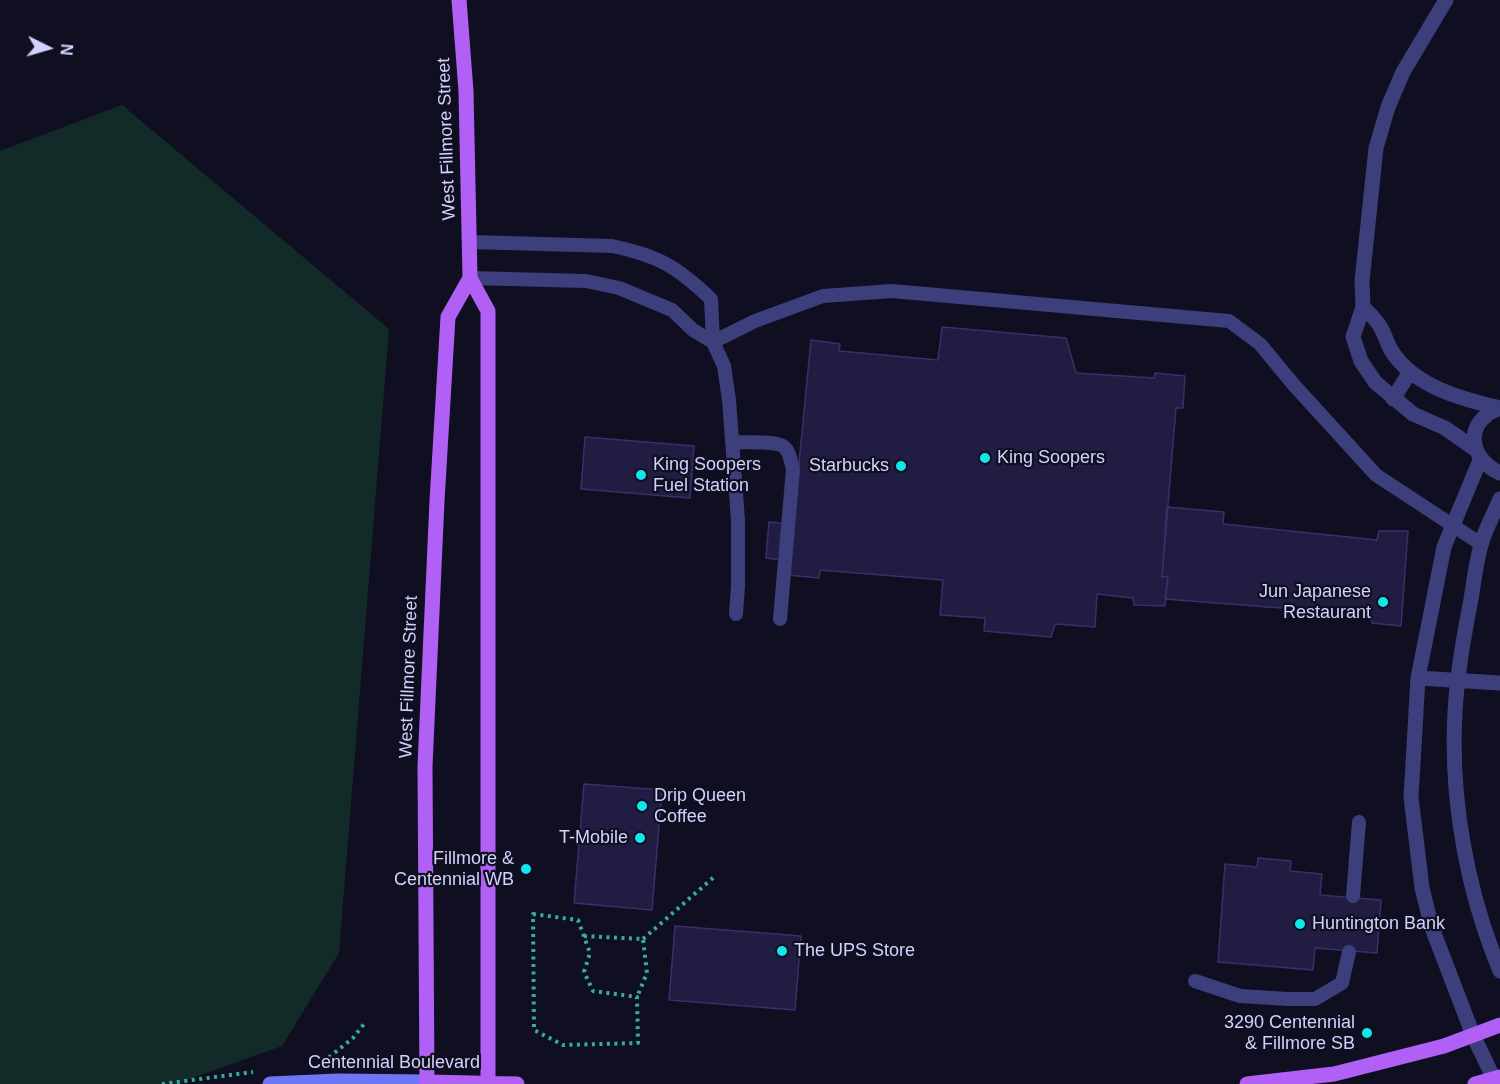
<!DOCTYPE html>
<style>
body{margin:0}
#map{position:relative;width:1500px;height:1084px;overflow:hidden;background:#100f21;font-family:Helvetica,sans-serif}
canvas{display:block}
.north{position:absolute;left:18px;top:18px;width:60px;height:60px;-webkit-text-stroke:4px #100f21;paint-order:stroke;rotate:95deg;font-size:16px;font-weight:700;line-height:24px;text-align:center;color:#d3d2fc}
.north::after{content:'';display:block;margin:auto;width:21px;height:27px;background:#d3d2fc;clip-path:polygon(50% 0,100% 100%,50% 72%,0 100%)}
</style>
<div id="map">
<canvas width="1500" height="1084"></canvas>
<div class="north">N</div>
</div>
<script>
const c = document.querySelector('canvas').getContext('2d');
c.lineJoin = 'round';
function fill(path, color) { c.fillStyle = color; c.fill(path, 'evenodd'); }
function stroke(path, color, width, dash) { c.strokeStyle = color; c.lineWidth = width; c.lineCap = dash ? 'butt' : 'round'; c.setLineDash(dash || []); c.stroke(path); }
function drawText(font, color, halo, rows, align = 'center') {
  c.font = font + ' Helvetica,sans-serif'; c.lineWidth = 4.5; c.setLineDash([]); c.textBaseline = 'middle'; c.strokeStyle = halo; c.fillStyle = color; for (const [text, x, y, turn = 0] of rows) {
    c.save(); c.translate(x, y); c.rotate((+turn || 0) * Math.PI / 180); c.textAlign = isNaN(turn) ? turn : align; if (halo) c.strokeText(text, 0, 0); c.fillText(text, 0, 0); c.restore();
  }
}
fill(new Path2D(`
 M122 105 389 329 339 953 282 1046 176 1084H0V151Z`), '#122b28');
const building = new Path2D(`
 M942 327 1066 338 1076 373 1154 378 1155 373 1185 376 1183 408H1176L1162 577 1168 576 1165 606 1134 605 1133 598 1097 594 1095 627 1055 624 1051 637 984 631 985 618 940 615 943 580 820 570 819 578 788 575 811 340 840 344 839 351 938 360Z
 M585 437 694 446 690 498 581 489Z
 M1167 507 1224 512 1223 524 1377 540 1379 531H1408L1401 626 1372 623 1371 615 1165 599 1168 576 1162 577Z
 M769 522 793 524 789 561 766 558Z
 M584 784 662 790 652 910 574 903Z
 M1258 858 1291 861 1290 871 1322 874 1320 895 1381 900 1377 953 1315 948 1313 970 1218 962 1225 864 1257 867Z
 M675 926 801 936 795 1010 669 1000Z`);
fill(building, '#211c41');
stroke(building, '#37306b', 1.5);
stroke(new Path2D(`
 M533 914 578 920 590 953 584 972 593 991 637 997 638 1043 563 1045 534 1030Z
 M584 936 643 939 647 973 637 997
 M643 939 714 877
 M323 1062 353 1038 364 1024
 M162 1084 253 1072`), '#36ac9b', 4, [3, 4.5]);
stroke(new Path2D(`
 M470 242 612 246C659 256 676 266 711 299L713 342 724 366 729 400 738 520V586L736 614
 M470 278 586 281 619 288 672 310 693 330 713 342
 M713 342 755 321 823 296 892 291 1229 321 1260 344 1293 384 1376 475 1481 544
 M732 442C744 443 776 440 784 447 790 452 791 462 793 469L780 619
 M1353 896 1359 822
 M1195 981 1240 996 1288 999H1315L1342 983 1349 952`), '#3d3f7d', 14);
stroke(new Path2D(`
 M1446 0 1403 72 1388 107 1376 148 1362 281 1363 307 1353 337 1361 361 1375 382 1413 414 1445 428 1475 449
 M1363 307C1369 313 1377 320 1381 328 1385 335 1387 343 1391 350 1413 386 1461 399 1500 408
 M1393 399 1410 372
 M1500 408C1496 410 1490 412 1487 415 1463 433 1476 463 1500 473
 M1480 460 1444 547 1418 678 1411 797 1422 888 1432 928 1473 1035 1494 1079 1500 1084
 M1500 499C1494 514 1485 529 1481 545 1476 563 1474 581 1471 599 1464 636 1457 674 1455 712 1450 799 1467 891 1500 971
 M1418 678 1500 683`), '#3d3f7d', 15);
stroke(new Path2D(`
 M270 1084 338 1081 427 1082`), '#6f76f6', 15);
stroke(new Path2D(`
 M459 0 466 91 470 278 488 311V1084
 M427 1082 517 1084
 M427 1084 425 766 437 501 448 317 470 278
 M1247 1084 1334 1074 1444 1046 1500 1025
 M1475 1084 1500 1077`), '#b160f5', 15);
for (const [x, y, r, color] of [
 [985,458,6,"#0fe7eb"],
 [901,466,6,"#0fe7eb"],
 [641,475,6,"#0fe7eb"],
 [1383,602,6,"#0fe7eb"],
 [642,806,6,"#0fe7eb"],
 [640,838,6,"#0fe7eb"],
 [526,869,6,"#0fe7eb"],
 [1300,924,6,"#0fe7eb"],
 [782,951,6,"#0fe7eb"],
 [1367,1033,6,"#0fe7eb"]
]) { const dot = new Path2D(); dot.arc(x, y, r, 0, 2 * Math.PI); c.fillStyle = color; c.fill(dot); stroke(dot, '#100f21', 2); }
drawText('18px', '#d3d2fc', '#100f21', [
 ["West Fillmore Street",447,139,-92],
 ["West Fillmore Street",409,677,-88],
 ["Centennial Boulevard",394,1063]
]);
drawText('18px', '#d3d2fc', '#100f21', [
 ["King Soopers",997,458],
 ["King Soopers",653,465],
 ["Fuel Station",653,486],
 ["Starbucks",889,466,"right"],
 ["Jun Japanese",1371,592,"right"],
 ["Restaurant",1371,613,"right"],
 ["Drip Queen",654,796],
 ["Coffee",654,817],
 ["T-Mobile",628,838,"right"],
 ["Fillmore &",514,859,"right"],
 ["Centennial WB",514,880,"right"],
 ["Huntington Bank",1312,924],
 ["The UPS Store",794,951],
 ["3290 Centennial",1355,1023,"right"],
 ["& Fillmore SB",1355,1044,"right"]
], 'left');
</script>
